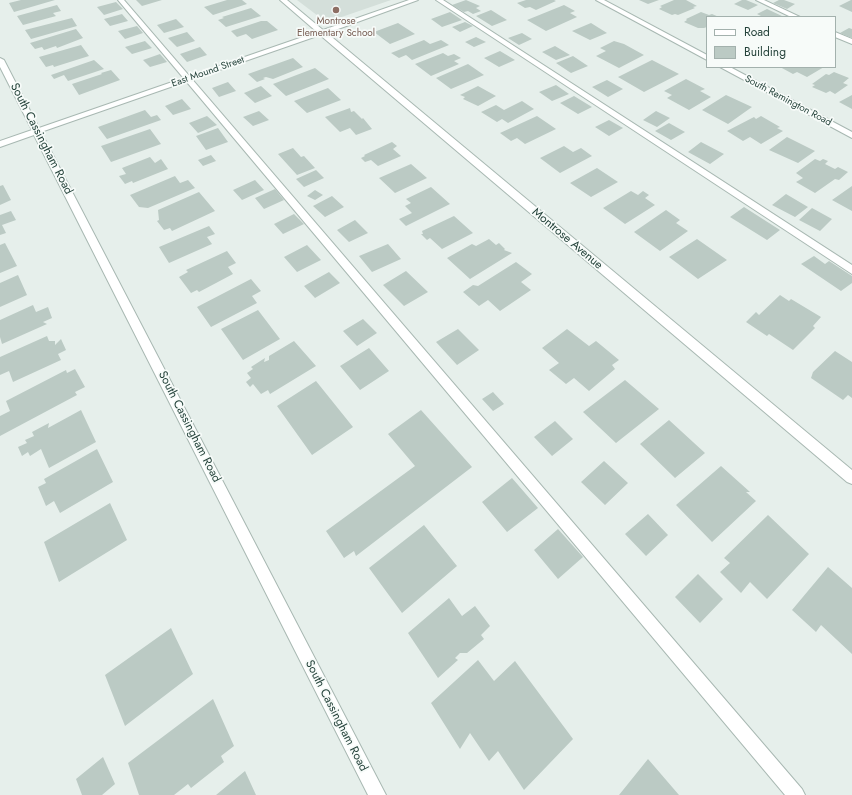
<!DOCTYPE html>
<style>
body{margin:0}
#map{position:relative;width:852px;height:795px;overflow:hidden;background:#e6efeb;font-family:Jost,sans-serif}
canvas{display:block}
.legend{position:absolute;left:706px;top:16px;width:130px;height:52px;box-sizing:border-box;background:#f7fbf9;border:1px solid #a3b1ad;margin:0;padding:5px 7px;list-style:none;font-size:12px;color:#24423a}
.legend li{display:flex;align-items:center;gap:8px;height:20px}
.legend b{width:20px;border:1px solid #a3b1ad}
</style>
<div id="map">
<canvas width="852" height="795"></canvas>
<ul class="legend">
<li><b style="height:5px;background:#fff"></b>Road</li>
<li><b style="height:11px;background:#bbcac4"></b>Building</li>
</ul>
</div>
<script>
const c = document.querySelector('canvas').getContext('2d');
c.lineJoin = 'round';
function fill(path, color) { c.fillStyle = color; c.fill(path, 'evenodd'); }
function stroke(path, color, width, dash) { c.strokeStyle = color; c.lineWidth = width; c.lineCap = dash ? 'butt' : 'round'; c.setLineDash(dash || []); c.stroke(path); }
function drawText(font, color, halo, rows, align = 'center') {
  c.font = font + ' Jost,sans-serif'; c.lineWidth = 3.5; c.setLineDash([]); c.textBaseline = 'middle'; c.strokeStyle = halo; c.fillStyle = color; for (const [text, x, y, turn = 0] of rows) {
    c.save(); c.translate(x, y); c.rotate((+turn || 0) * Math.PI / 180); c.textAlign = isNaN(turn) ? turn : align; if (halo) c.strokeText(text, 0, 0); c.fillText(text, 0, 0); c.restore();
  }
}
fill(new Path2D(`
 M297 0H391L333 20 322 19Z`), '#d4dfda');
fill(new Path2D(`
 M21 0H55L14 12 9 3Z
 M136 0H162L142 6Z
 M227 0H242L247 4 213 15 204 7Z
 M466 0 480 6 476 8 481 11 473 14 468 11 464 12 452 5Z
 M526 0H554L556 1 536 10 530 7 525 8 517 3Z
 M639 0H659L648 4Z
 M674 0H686L697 6 693 7 695 8 678 15 675 14 672 15 659 9 662 7 660 6Z
 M742 0H746L758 5 748 10 734 4Z
 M779 0H784L795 4 787 9 773 3Z
 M851 0H852V12L839 6Z
 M116 2 123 9 104 15 97 7Z
 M57 5 61 11 53 13 56 16 23 25 17 16Z
 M564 5 575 11 570 13 577 17 546 31 527 20Z
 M251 8 261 16 226 27 218 20 224 18 222 17Z
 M767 9 782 16 763 17 757 14Z
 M491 10 507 20 492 26 476 16Z
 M450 12 462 20 442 27 431 19Z
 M701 12 709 15 712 14 719 17H707V27L704 28H698L684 22 687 20 686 19Z
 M122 14 128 21 110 26 104 19Z
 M72 18 77 26 31 39 25 30Z
 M176 19 184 27 164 33 157 25Z
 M261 21H267L278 30 252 39 246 34 237 37 231 31Z
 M465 22 473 26 460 32 452 27Z
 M398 23 415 34 390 44 374 32Z
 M591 23 607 33 590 40 572 31Z
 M137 26 143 33 125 39 118 31Z
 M849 28 852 29V38L840 33Z
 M76 29 83 38 57 48 56 46 44 50 42 47 35 49 30 43Z
 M187 32 195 41 177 47 168 38Z
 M522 33 532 39 519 45 508 38Z
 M476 37 486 42 474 47 465 42Z
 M424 40 430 44 441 40 449 45 412 60 406 55 399 58 391 53Z
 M145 41 152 48 132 54 125 47Z
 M614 41 624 44 644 55 619 68 596 56 606 51 600 48Z
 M81 45 89 56 54 67 53 65 46 67 39 57Z
 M555 46 570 55 556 60 542 52Z
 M200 47 207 55 187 62 180 54Z
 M500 51 515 60 499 67 484 58Z
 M443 53 448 56 454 54 461 58 454 61 459 64 431 76 415 64Z
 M160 54 167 62 150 67 143 60Z
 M573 56 588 66 571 73 556 63Z
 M293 58 303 67 273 79 266 77 263 78 265 79 257 82 248 74Z
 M94 60 104 69 68 81 64 75 54 79 51 75Z
 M652 60 679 74 644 92 618 77Z
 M468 64 484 75 451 89 436 78Z
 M780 67H824L807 77 797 72 793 74Z
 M315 68 329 79 286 96 273 84Z
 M111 70 120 80 79 95 72 84 102 74 101 73Z
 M834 72 849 78 843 83 848 85 835 94 830 91 826 93 812 87 815 85 812 84 826 74 829 75Z
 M686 79 705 89 700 91 711 97 689 110 667 98 672 95 664 91Z
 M607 80 623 89 608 97 592 87Z
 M228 82 236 91 219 97 212 88Z
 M556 85 569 94 552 101 539 92Z
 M261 86 272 96 255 103 244 93Z
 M478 86 496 96 478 106 463 99 465 97 460 95Z
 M328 88 341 100 307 113 294 101Z
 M726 95 752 107 728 124 702 110Z
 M852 95V109L839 102Z
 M574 96 592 107 578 114 560 103Z
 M182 99 191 109 173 115 165 106Z
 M522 101 534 109 508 123 502 119 497 122 481 112 496 105 504 110Z
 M350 108 351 112 354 111 362 119 363 118 372 129 356 135 350 128 340 132 325 117Z
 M145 110 151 117 157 115 161 120 107 139 98 127Z
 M259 111 269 120 253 126 243 117Z
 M656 111 670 118 657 127 643 120Z
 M207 116 217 125 198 133 189 123Z
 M537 116 556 129 525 144 517 138 511 141 500 133Z
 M761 116 780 127 777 128 783 131 761 144 750 137 743 141 727 131 754 117 756 119Z
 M609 120 623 128 609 136 595 127Z
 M669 123 685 132 671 140 655 131Z
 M218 128 228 142 206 150 196 136Z
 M150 129 161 144 111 162 101 146Z
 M787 137 815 151 798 163 769 150Z
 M392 142 397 146 393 149 401 156 378 166 371 160 365 162 361 158 365 156 364 155Z
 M701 142 724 154 710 164 688 152Z
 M564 146 573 152 581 148 592 156 560 173 540 158Z
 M293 148 301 157 304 156 315 168 297 175 278 154Z
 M211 155 216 161 203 166 198 160Z
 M150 157 155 163 161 159 168 169 133 183 132 181 125 184 119 176 126 174 122 168Z
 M815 159 820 161 823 159 828 161 825 164 835 169 838 167 848 172 839 180 835 179 815 193 796 182 803 178 796 173Z
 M411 164 427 178 395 193 379 178Z
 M597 168 618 182 591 197 570 183Z
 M316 170 324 178 304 187 296 179Z
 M175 176 180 183 188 180 195 188 148 208 139 207 130 195Z
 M255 180 264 190 242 200 233 190Z
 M3 185 11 200 0 205V186Z
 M852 186V211L832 200Z
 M431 187 450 204 406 226 399 219 412 213 405 206 411 203 406 199Z
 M275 189 284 200 264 209 255 198Z
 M315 190 323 195 315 200 307 196Z
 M631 191 638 195 643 191 649 195 645 198 655 205 625 224 603 208Z
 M199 192 215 211 172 231 170 228 164 230 157 221 159 220 158 210Z
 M786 194 808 207 795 217 772 205Z
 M332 196 344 207 325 217 313 206Z
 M744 207 780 230 767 240 730 217Z
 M812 208 832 219 820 231 799 220Z
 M666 210 680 220 676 223 688 231 660 251 634 232Z
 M11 211 16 220 2 225 6 233 0 235V215Z
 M294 214 304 224 283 234 274 224Z
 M454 216 473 233 442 249 430 238 427 240 421 234H423L422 231Z
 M355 220 368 233 349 242 337 230Z
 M209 226 215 234 207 237 212 244 169 263 159 247Z
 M489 239 496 245 499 243 505 249 504 250 512 253 470 279 447 258 472 244 476 246Z
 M697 239 727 260 698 279 669 257Z
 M5 243 17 266 0 273V245Z
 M388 244 401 259 372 272 359 256Z
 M307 245 321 260 297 272 284 257Z
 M227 251 236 263 228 267 233 274 199 292 197 290 191 293 179 277 188 272 186 270Z
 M814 256 825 264 829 261 852 276V283L841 291 801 264Z
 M516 262 532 274 521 282 531 290 500 311 488 300 479 306 463 292 473 285 478 286Z
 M406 271 428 292 404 306 383 285Z
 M329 272 340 283 315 298 304 286Z
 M18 275 27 295 0 307V283Z
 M251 279 261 291 252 296 257 303 211 327 197 307Z
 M780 295 789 301 791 299 821 317 813 326 815 328 793 350 769 334 767 336 746 322 756 312 759 315Z
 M33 305 36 312 48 307 52 318 43 322 47 324 2 344 0 337V320Z
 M258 310 280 339 243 360 221 329Z
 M363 319 377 333 357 346 343 331Z
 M458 329 479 350 457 365 436 342Z
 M567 329 589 346 596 341 619 360 612 365 615 369 589 391 574 378 566 384 549 370 559 363 542 348Z
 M47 336 49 341H55V345L61 339 66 350 58 354 61 360 13 382 9 371 0 375V357Z
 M294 341 316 366 270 394 268 390 261 394 253 384 250 387 246 382 251 378 247 373 253 369 251 367 265 358 264 362 269 360V356Z
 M369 348 389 371 360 390 340 366Z
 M835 351 852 362V398L848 395 843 400 811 378 813 372Z
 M75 369 85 387 75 392 77 395 0 436V416L10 411 6 401 66 370 67 373Z
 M625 380 659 409 616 443 583 412Z
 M316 381 353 427 312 455 277 406Z
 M493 392 504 404 493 411 482 399Z
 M81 410 96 442 49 468 41 449 30 456 28 452 22 456 18 447 27 443 25 440 34 436 32 432 49 423 48 428Z
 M421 410 472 467 356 556 354 551 344 558 326 531 415 466 388 434Z
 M669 420 705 453 675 478 640 444Z
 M555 421 573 439 552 456 534 437Z
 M97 449 113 482 60 513 54 501 46 506 38 487 46 483 44 479Z
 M604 461 628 483 605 505 581 482Z
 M721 466 750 492H746L756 501 712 542 676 505Z
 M512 478 538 508 507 532 482 502Z
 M110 503 127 540 59 582 44 542Z
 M648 514 668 535 646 556 625 534Z
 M768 515 809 554 767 599 750 582 741 593 720 572 730 563 724 558Z
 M424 525 457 566 402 613 369 568Z
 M558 529 583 557 558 579 534 550Z
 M828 567 852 588V654L821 625 816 632 792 610Z
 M698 574 723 599 700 623 675 597Z
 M449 598 462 616 475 606 490 626 481 635 484 639 467 653H460L455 658 458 660 438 678 408 633Z
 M171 628 193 674 125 726 105 675Z
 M478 660 494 681 515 661 573 739 524 790 498 751 489 761 470 733 460 749 431 703Z
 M213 699 234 746 221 756 224 762 191 788 188 784 174 795H139L128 763Z
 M103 757 115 784 102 795H82L76 779Z
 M648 759 679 795H619Z
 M245 771 256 795H216Z`), '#bbcac4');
const service = new Path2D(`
 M118 0H124L802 789 805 795H785Z
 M436 0H443L852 265V274Z
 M756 0H764L800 17H791Z
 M835 32 852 39V44L835 37Z`);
const minor = new Path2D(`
 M280 0H287L323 30 409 0H418L327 33 852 470V484L847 482 320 35 41 132 386 795H368L34 135 0 147V141L32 130 0 67V58L4 60 39 128 317 32Z
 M596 0H604L707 55V60Z
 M720 67H730L852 132V138Z`);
stroke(service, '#a8b8b2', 2);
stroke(minor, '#a8b8b2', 2);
fill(service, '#fff');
fill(minor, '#fff');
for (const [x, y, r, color] of [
 [336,10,4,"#8d6e63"]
]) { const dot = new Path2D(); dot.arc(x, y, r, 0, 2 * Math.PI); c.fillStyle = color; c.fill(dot); stroke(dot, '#f7fbf9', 1.5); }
drawText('10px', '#785e54', '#f7fbf9', [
 ["Montrose",336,22],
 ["Elementary School",336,34]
]);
drawText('10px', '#24423a', '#f7fbf9', [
 ["East Mound Street",208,72,-19],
 ["South Remington Road",788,101,28]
]);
drawText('12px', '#24423a', '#f7fbf9', [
 ["South Cassingham Road",41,139,63],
 ["Montrose Avenue",567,239,40],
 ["South Cassingham Road",189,427,63],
 ["South Cassingham Road",336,716,63]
]);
</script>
